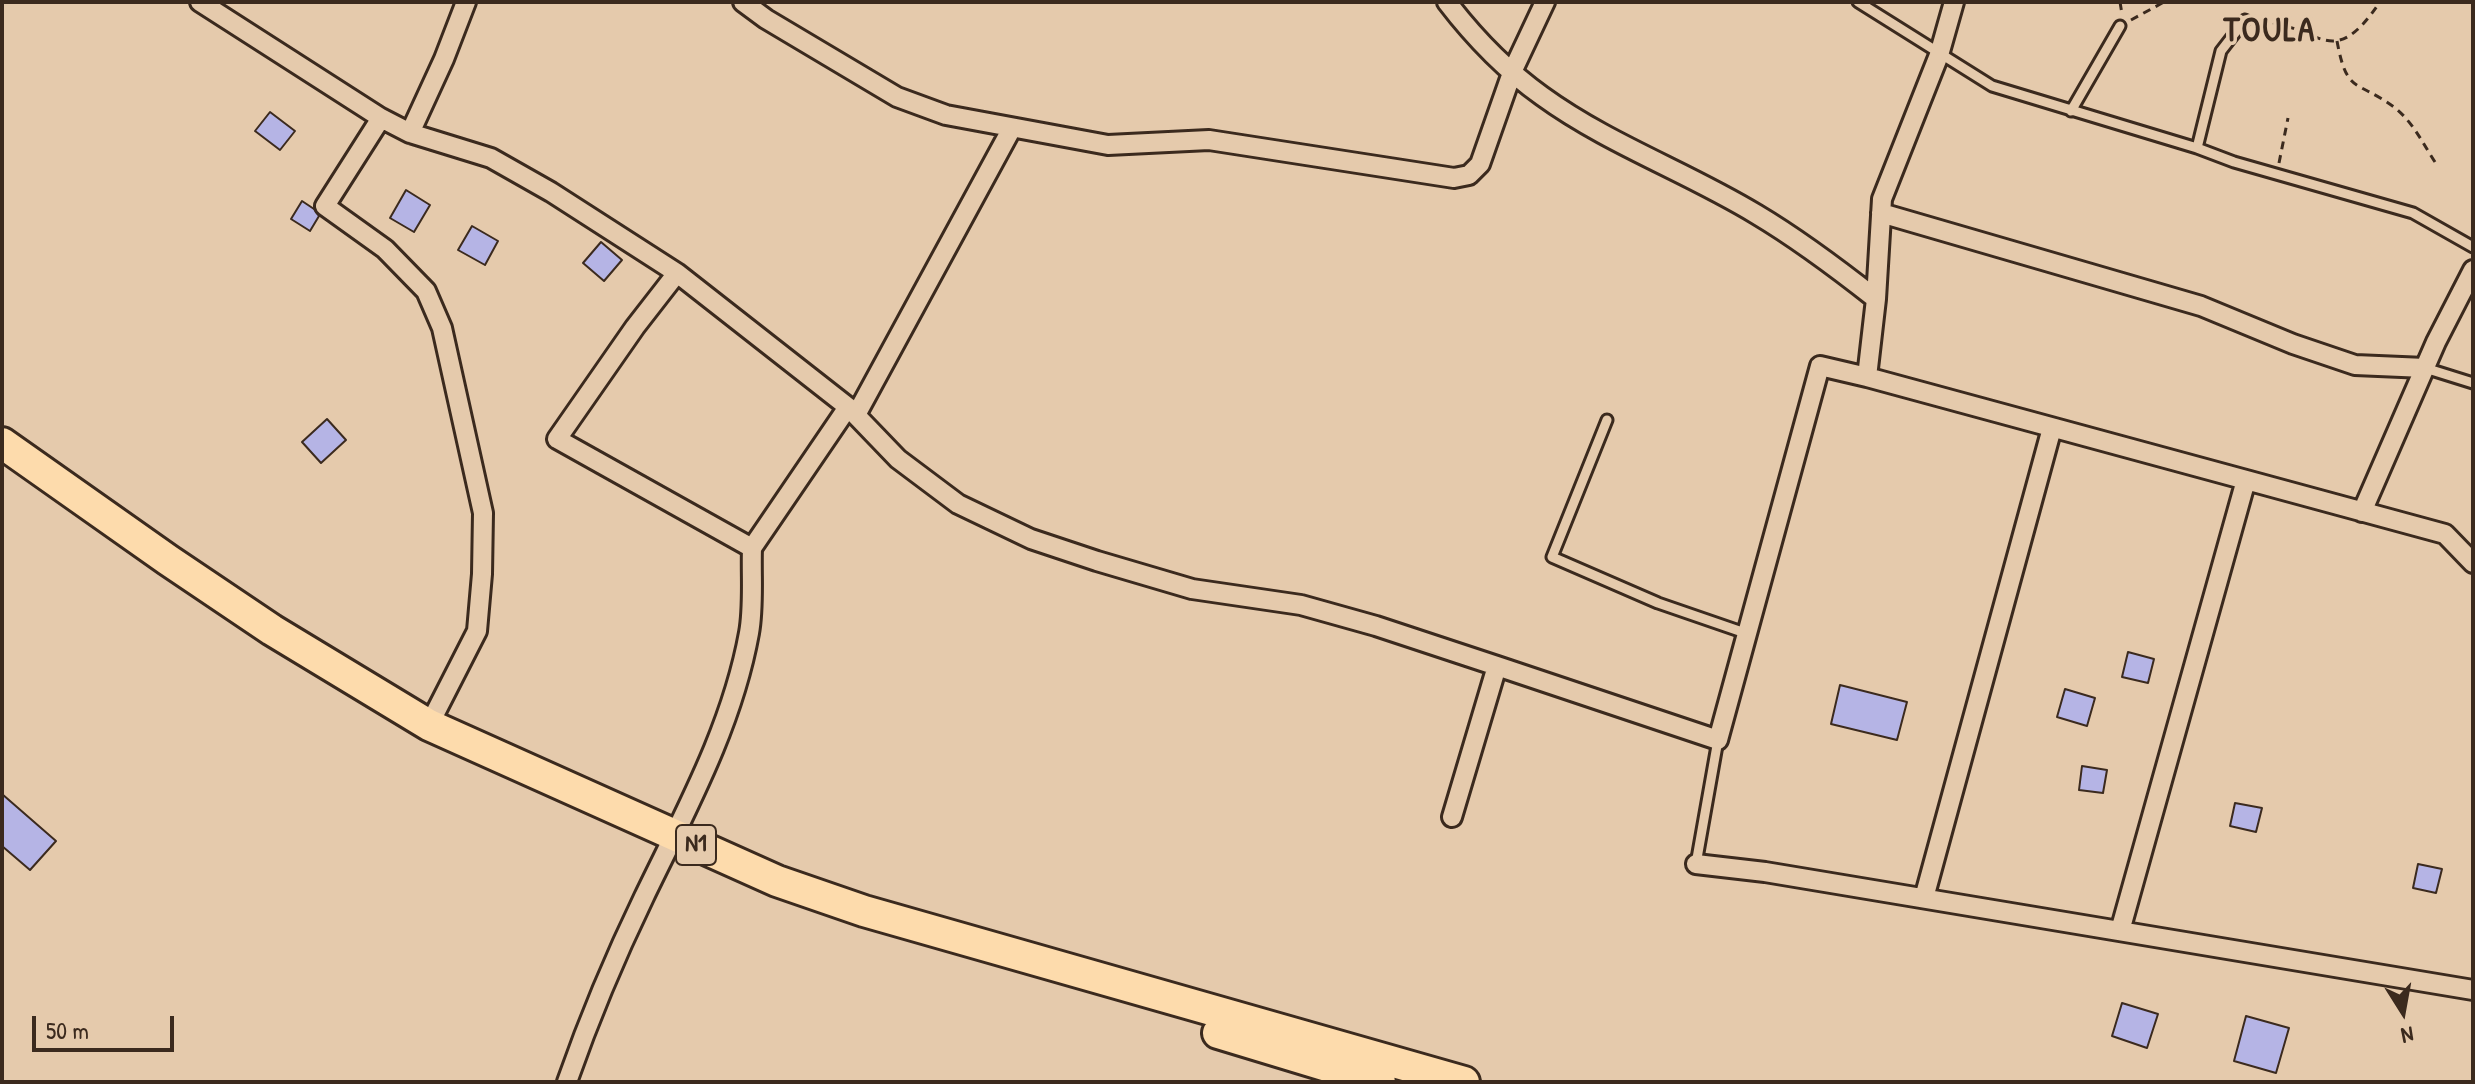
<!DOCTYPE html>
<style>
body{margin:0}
#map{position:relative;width:2475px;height:1084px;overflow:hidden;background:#e5caac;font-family:"Patrick Hand",sans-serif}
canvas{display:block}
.frame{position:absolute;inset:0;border:4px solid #3b2a1e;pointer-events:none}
.north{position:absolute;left:2363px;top:972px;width:80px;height:80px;-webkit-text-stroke:6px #e5caac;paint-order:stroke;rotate:169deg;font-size:22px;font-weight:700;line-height:32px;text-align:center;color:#3b2a1e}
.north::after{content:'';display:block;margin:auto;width:28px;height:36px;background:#3b2a1e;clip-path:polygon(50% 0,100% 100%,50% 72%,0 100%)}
.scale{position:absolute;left:32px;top:1016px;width:142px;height:36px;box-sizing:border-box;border:4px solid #3b2a1e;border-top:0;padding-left:10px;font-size:24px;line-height:28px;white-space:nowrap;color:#3b2a1e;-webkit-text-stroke:6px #e5caac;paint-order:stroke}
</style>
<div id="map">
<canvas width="2475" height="1084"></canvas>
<div class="frame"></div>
<div class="north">N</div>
<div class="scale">50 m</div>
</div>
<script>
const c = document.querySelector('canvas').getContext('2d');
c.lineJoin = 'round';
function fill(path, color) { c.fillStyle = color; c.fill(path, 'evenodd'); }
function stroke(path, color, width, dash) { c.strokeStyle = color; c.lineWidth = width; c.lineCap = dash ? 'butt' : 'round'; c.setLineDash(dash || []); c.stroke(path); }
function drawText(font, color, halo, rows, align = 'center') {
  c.font = font + ' "Patrick Hand",sans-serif'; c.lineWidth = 7; c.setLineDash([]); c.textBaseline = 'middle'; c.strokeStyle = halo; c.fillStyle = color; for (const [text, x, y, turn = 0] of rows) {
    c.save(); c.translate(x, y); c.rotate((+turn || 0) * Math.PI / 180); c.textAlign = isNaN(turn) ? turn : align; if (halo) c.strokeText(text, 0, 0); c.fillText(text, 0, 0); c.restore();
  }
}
const building = new Path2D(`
 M270 112 295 131 280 150 255 131Z
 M406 190 430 205 414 232 390 218Z
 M302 201 314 209 319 216 310 231 291 219Z
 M472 226 498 241 485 265 458 250Z
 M601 242 622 260 604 281 583 263Z
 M327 419 346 440 321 463 302 442Z
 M2128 652 2154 659 2148 683 2122 677Z
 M1840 685 1907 702 1897 740 1831 724Z
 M2065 689 2095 698 2087 726 2057 717Z
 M2082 766 2107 770 2103 793 2079 790Z
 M2 794 56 841 30 870 2 846Z
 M2235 803 2262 808 2256 832 2230 826Z
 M2418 864 2442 869 2436 893 2413 888Z
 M2122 1003 2158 1014 2147 1048 2112 1036Z
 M2246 1016 2289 1028 2276 1073 2234 1061Z`);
fill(building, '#b5b4e5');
stroke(building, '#3b2a1e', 2);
const lane = new Path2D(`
 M1858 2 1992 86 2197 148 2234 162 2413 213 2473 247
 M2071 111 2120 26
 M2197 148 2221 51 2245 20
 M2425 368 2473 383
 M1607 420 1552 557 1658 603 1748 634
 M1696 864 1718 740`);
const street = new Path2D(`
 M200 2 381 118
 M743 2 766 19 897 97 946 115 1108 145 1209 140 1454 178 1469 175 1480 164 1513 70 1545 2
 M1447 2C1473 36 1507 71 1542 96 1608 144 1687 172 1756 214 1798 239 1838 269 1876 299L1867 377 2445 534 2473 563
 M410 133 491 158 551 192 677 273 635 327 557 439 752 548C751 575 754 606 749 633 732 727 685 812 644 897 615 957 589 1019 567 1082
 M1881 213 2201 306 2293 344 2355 365 2425 368
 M677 273 848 407 898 459 958 504 1031 539 1097 561 1192 589 1301 605 1376 626 1497 666 1452 817
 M1876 299 1882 199 1939 55 1954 2
 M856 415 1012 128
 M2362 512 2436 342 2473 270
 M752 548 848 407
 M1497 666 1718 740 1820 366 1867 377
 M429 725 477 631 482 574 483 513 442 328 426 291 385 249 325 206 381 118 410 133 444 59 466 2
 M1696 864 1765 872 2473 990
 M1924 898 2052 428
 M2120 931 2246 480`);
const primary = new Path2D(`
 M2 443 168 560 272 630 429 725 777 881 864 911 1464 1082
 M1218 1033 1380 1082`);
stroke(lane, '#3b2a1e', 15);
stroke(street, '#3b2a1e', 24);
stroke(primary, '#3b2a1e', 36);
stroke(new Path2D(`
 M2120 2 2122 14
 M2131 20 2164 2
 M2259 21C2321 25 2331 74 2380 2
 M2337 41C2347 95 2356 79 2394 107 2413 122 2422 142 2435 162
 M2279 163 2288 118`), '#3b2a1e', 3, [8, 6]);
stroke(lane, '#e5caac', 9);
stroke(street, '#e5caac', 18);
stroke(primary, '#fddbac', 30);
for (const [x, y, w] of [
 [696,845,40]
]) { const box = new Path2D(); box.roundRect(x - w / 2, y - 20, w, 40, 6); c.fillStyle = '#e5caac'; c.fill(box); stroke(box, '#3b2a1e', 2); }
drawText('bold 24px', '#3b2a1e', null, [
 ["N1",696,845]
]);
c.letterSpacing = '2px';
drawText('bold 34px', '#3b2a1e', '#e5caac', [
 ["TOULA",2270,32]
]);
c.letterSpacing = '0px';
</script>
